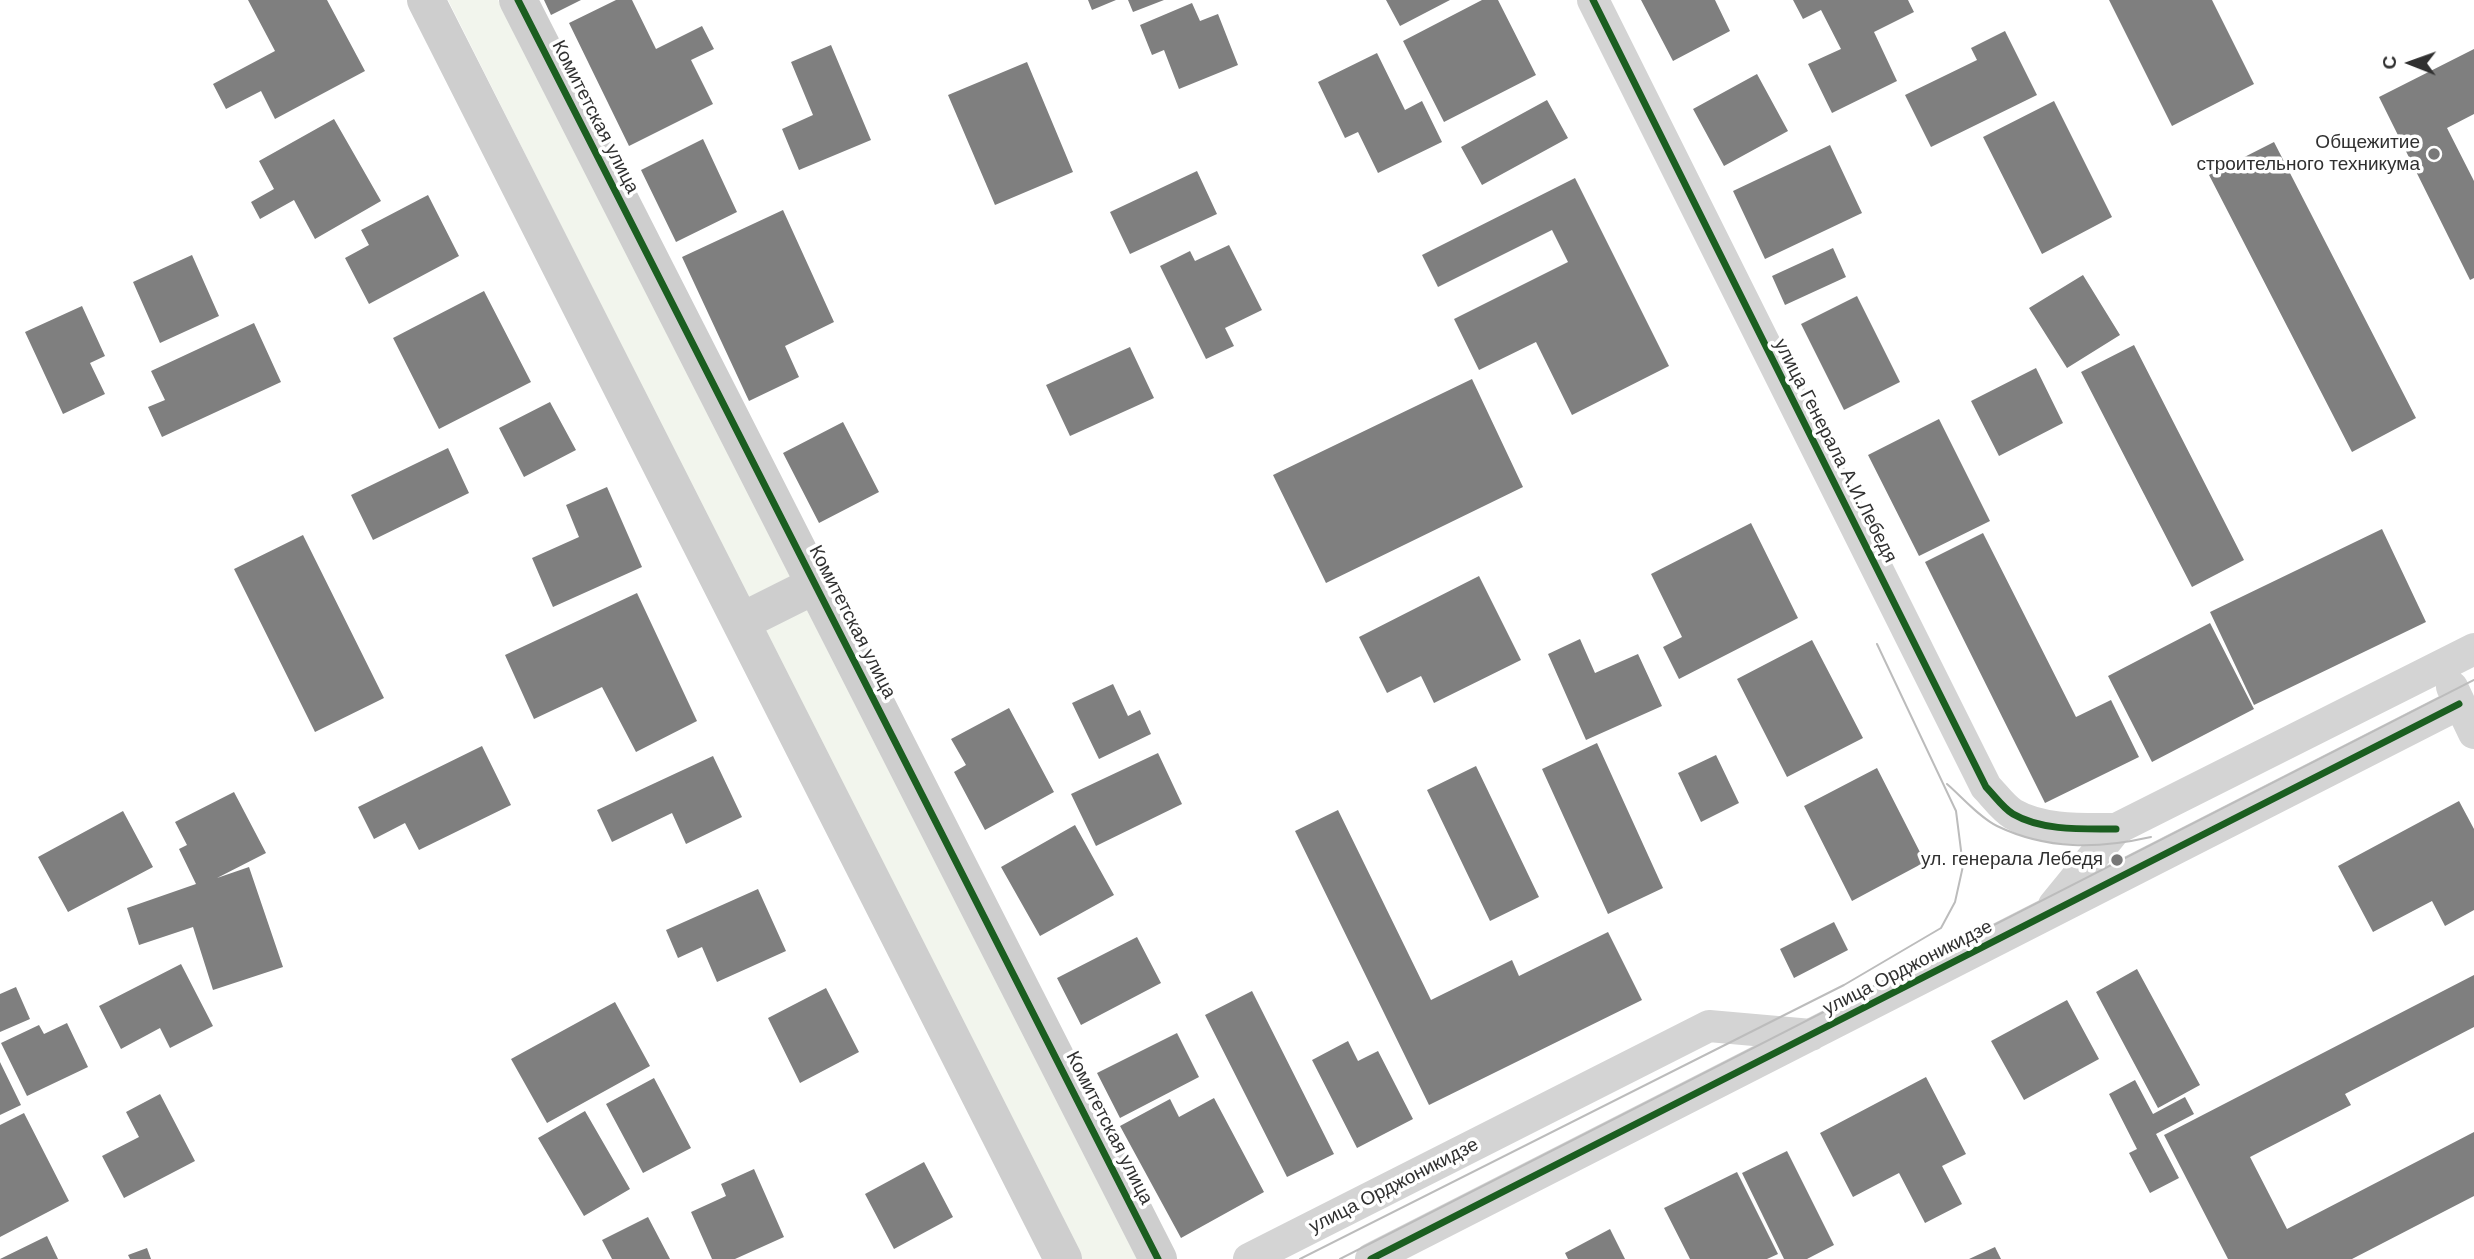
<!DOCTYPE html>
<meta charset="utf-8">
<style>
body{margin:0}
#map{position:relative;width:2474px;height:1259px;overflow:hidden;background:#fff;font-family:Helvetica,sans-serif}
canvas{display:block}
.north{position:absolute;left:2376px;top:28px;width:70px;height:70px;-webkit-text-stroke:5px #fff;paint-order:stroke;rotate:271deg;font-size:19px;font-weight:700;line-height:28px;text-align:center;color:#303030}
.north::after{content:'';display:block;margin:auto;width:24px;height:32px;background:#303030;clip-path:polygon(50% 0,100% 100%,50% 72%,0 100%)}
</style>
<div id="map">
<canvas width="2474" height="1259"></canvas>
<div class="north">С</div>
</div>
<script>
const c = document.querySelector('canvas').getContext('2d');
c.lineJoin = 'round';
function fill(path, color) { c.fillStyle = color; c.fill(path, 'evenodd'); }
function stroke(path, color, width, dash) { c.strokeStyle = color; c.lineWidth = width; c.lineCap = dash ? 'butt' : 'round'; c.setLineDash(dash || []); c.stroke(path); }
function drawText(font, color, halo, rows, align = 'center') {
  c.font = font + ' Helvetica,sans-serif'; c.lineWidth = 7; c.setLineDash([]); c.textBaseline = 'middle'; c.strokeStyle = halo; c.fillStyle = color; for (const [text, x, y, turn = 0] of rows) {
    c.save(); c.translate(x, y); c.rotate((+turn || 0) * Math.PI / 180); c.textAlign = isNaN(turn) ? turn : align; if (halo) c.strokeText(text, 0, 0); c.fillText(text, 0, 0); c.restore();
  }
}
fill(new Path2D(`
 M448 0H498L1138 1259H1079Z`), '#f2f5ed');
fill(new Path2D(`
 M248 0H327L365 71 275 119 261 91 226 109 213 84 275 51Z
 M544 0H581L551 15Z
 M616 0H632L656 49 702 26 714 49 691 60 713 104 629 146 569 23Z
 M1088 0H1116L1092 10Z
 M1128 0H1164L1133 12Z
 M1386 0H1450L1400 26Z
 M1482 0H1498L1536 75 1444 122 1403 41Z
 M1641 0H1715L1730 31 1673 61Z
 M1793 0H1908L1914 12 1874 32 1897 81 1832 113 1808 64 1841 49 1821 10 1803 19Z
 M2109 0H2212L2254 84 2172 126Z
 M1192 3 1200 21 1218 14 1238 65 1179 89 1164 50 1152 55 1140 25Z
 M2005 31 2037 95 1931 147 1905 95 1977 60 1971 48Z
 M831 45 871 140 799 170 782 129 813 115 791 62Z
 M2474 49V114L2447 128 2474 181V278L2470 280 2379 97Z
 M1377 53 1405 110 1422 101 1442 142 1378 173 1358 132 1345 138 1318 82Z
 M1027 62 1073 172 995 205 948 95Z
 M1757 74 1788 131 1724 166 1693 109Z
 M1547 100 1568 138 1482 185 1461 147Z
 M2054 101 2112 217 2042 254 1983 137Z
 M334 119 381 201 315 239 294 200 260 219 251 202 274 189 259 161Z
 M703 139 737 212 676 242 641 170Z
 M2274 142 2416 418 2352 452 2209 175Z
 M1830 145 1862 213 1765 259 1733 191Z
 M1197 171 1217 214 1130 254 1110 212Z
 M1575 178 1669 366 1572 415 1536 342 1479 370 1454 319 1568 262 1552 230 1438 287 1422 255Z
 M428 195 459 256 369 304 345 258 369 245 361 230Z
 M783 210 834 322 785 346 799 377 749 401 682 257Z
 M1229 245 1262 310 1225 328 1234 346 1206 359 1160 266 1190 251 1195 261Z
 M1833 248 1846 277 1785 305 1772 276Z
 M192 255 219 316 160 343 133 282Z
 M2083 275 2120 335 2067 368 2029 308Z
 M484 291 531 382 439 429 393 338Z
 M1857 296 1900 382 1844 410 1801 324Z
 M82 306 105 356 90 363 105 394 63 414 25 332Z
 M254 323 281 382 162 437 148 407 165 400 151 371Z
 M2134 345 2244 560 2192 587 2081 372Z
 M1130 347 1154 398 1070 436 1046 385Z
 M2036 368 2063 423 1999 456 1971 401Z
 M1472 379 1523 487 1326 583 1273 475Z
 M550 402 576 450 524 477 499 428Z
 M1939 419 1990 521 1919 556 1868 455Z
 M843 422 879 492 819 523 783 453Z
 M448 448 469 493 373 540 351 495Z
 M607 487 642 567 553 607 532 558 579 537 566 505Z
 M1751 523 1798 618 1679 679 1663 647 1682 637 1651 574Z
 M2382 529 2426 622 2254 705 2210 612Z
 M1983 533 2076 717 2111 700 2139 757 2045 803 1925 562Z
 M303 535 384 698 315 732 234 569Z
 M1479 576 1521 660 1434 703 1421 676 1387 693 1359 637Z
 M637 593 697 721 636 752 602 687 534 719 505 655Z
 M2210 623 2254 709 2152 762 2108 676Z
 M1580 639 1595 673 1638 654 1662 706 1586 740 1548 654Z
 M1812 640 1863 738 1787 777 1737 679Z
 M1113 684 1128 716 1140 710 1151 734 1099 759 1072 703Z
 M1009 708 1054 792 985 830 954 772 966 765 951 739Z
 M1597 743 1663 888 1608 914 1542 769Z
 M482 746 511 805 419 850 405 823 374 839 358 807Z
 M1158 753 1182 804 1096 846 1071 794Z
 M1716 755 1739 803 1701 822 1678 773Z
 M713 756 742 817 686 844 672 813 612 842 597 810Z
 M1476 766 1539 897 1490 921 1427 790Z
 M1877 768 1925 862 1852 901 1804 806Z
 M234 792 266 853 217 878 249 867 283 967 213 990 193 927 139 945 127 908 196 884 179 849 187 845 175 822Z
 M2459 801 2474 829V910L2445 926 2432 901 2373 932 2338 866Z
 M1338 810 1431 1000 1512 960 1519 976 1608 932 1642 1000 1429 1105 1295 831Z
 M123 811 153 867 68 912 38 857Z
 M1075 825 1114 895 1040 936 1001 867Z
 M758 889 786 951 717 982 702 947 678 958 666 930Z
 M1834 922 1848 950 1794 978 1780 949Z
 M1137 937 1161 983 1081 1025 1057 978Z
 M181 964 213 1026 170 1048 160 1028 121 1049 99 1006Z
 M2137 969 2200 1085 2158 1108 2096 992Z
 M2474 975V1027L2345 1094 2351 1105 2250 1157 2287 1229 2474 1132V1196L2352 1259H2228L2164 1135Z
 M16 987 30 1019 0 1032V994Z
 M826 988 859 1052 800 1083 768 1018Z
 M1252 991 1334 1154 1287 1177 1205 1015Z
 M2067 1000 2099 1059 2024 1100 1991 1041Z
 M615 1002 650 1066 547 1123 511 1059Z
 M67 1023 88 1067 27 1096 1 1043 39 1025 44 1034Z
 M1177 1033 1199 1077 1120 1118 1097 1073Z
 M1348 1041 1358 1061 1378 1051 1413 1119 1357 1148 1312 1060Z
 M0 1062 21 1105 0 1115Z
 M1926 1077 1966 1154 1942 1166 1962 1204 1925 1223 1899 1173 1853 1197 1820 1133Z
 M654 1078 691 1148 643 1173 606 1104Z
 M2135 1080 2153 1114 2185 1097 2194 1114 2156 1134 2179 1178 2150 1193 2129 1153 2137 1149 2109 1094Z
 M160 1094 195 1161 124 1198 102 1156 139 1137 126 1112Z
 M1214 1098 1264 1192 1181 1238 1120 1126 1170 1099 1179 1117Z
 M585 1111 630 1189 584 1216 538 1138Z
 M24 1113 69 1201 0 1237V1125Z
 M1787 1151 1834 1245 1807 1259H1784L1742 1173Z
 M924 1162 953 1217 894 1249 865 1194Z
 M754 1169 784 1237 735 1259H712L691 1212 726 1196 721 1184Z
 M1737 1172 1778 1254 1767 1259H1690L1664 1208Z
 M648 1217 670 1259H612L602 1240Z
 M1610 1229 1625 1259H1568L1565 1253Z
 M47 1236 58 1259H0Z
 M1995 1247 2001 1259H1969Z
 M147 1248 151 1259H130L128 1255Z`), '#7f7f7f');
stroke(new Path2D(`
 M1593 0 1986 787C1994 795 2003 808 2013 814 2042 831 2083 829 2116 829
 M2452 687 2474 733
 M2054 905 2116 829 2474 649
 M1249 1259 1709 1026 1811 1035
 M1371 1259 2459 704`), '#d4d4d4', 32);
stroke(new Path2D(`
 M426 0 1063 1259
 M518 0 1158 1259
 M741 622 815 585`), '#cecece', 38);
stroke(new Path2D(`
 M1947 784C1962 797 1979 817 1997 826 2047 850 2098 849 2151 837
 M1300 1259 1844 985 1941 928 1955 902 1963 866 1956 811 1877 644
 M1340 1259 2474 680`), '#bcbcbc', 2);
stroke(new Path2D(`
 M518 0 1158 1259
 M1593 0 1986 787C1994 795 2003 808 2013 814 2042 831 2083 829 2116 829
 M1371 1259 2459 704`), '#1b5e20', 7);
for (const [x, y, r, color] of [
 [2434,154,7,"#787878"],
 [2117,860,7,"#787878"]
]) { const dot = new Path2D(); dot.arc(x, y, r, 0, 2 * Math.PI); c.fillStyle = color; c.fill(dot); stroke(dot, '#fff', 2.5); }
drawText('19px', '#303030', '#fff', [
 ["Комитетская улица",595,117,63],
 ["улица Генерала А.И.Лебедя",1835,451,63],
 ["Комитетская улица",852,622,63],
 ["улица Орджоникидзе",1908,968,-27],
 ["Комитетская улица",1109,1128,63],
 ["улица Орджоникидзе",1394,1186,-27]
]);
drawText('19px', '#303030', '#fff', [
 ["Общежитие",2420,143],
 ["строительного техникума",2420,165],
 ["ул. генерала Лебедя",2103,860]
], 'right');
</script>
